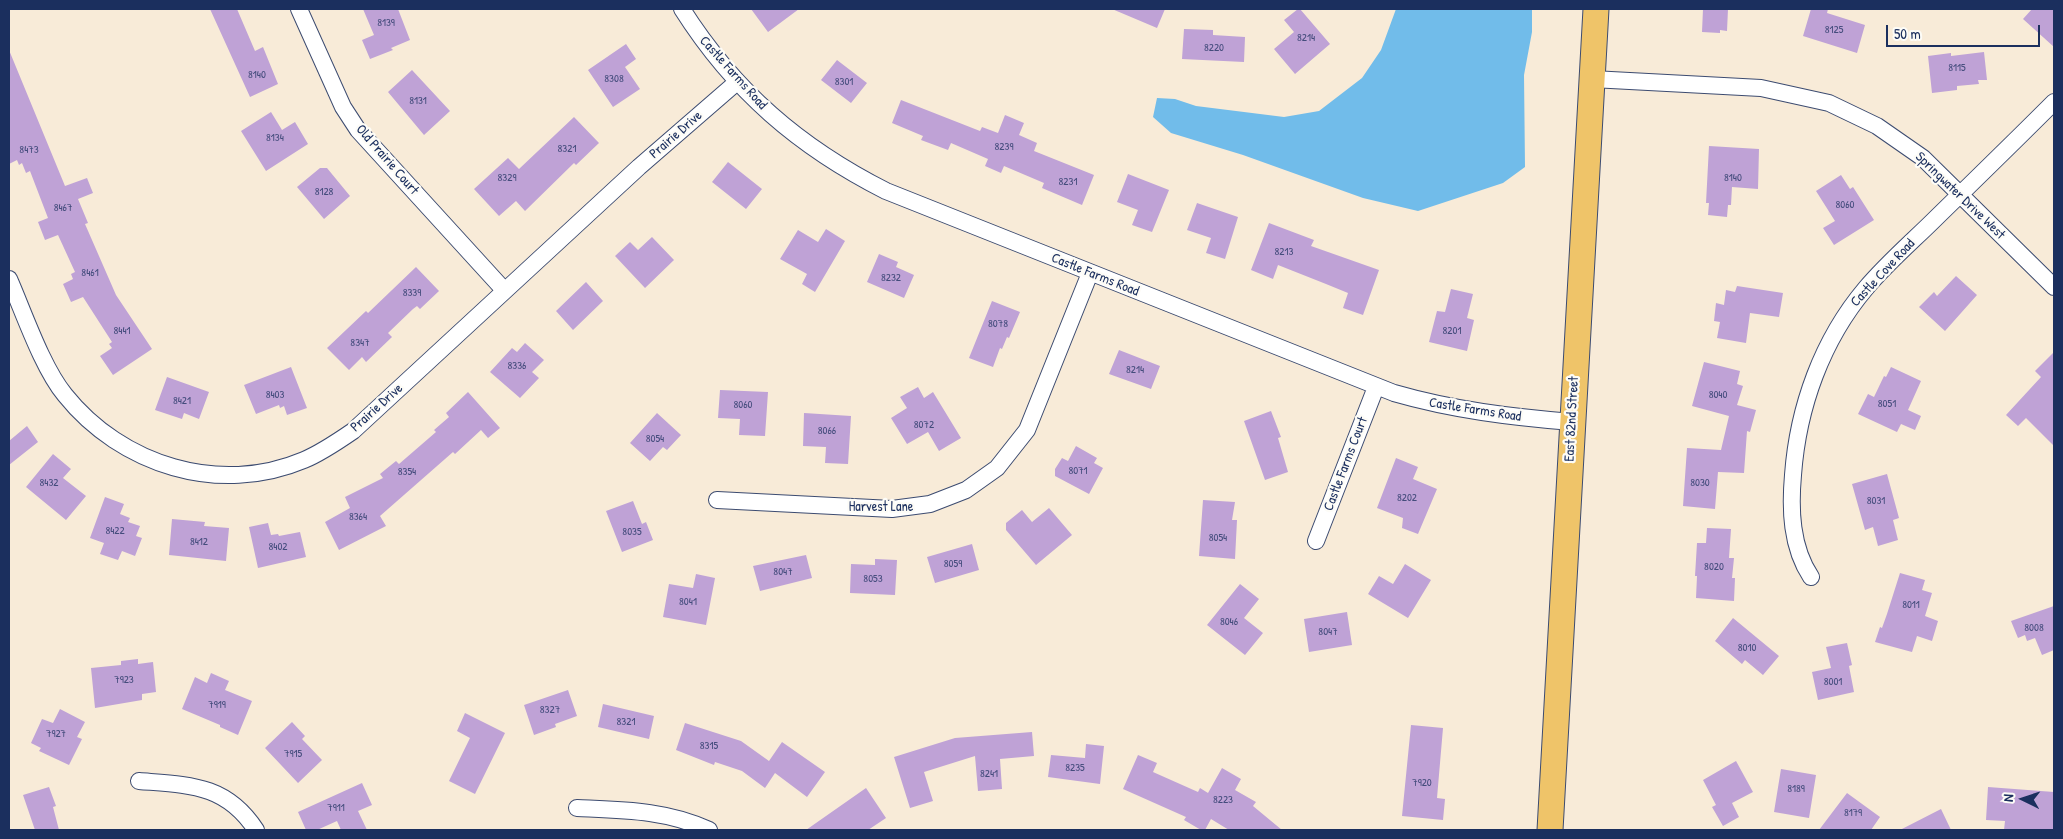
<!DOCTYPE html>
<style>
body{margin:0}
#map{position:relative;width:2063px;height:839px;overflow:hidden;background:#f8ebd8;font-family:"Patrick Hand",sans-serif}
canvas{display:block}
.frame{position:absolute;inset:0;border:10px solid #1b2f5e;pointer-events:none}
.north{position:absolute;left:1998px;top:774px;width:50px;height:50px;-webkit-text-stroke:4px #fdfcf7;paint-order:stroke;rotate:274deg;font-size:14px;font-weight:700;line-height:20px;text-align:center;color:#1b2f5e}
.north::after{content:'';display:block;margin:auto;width:18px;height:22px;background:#1b2f5e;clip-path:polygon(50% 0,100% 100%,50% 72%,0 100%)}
.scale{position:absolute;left:1886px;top:25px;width:154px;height:22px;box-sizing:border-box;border:2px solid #1b2f5e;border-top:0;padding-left:6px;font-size:15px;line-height:18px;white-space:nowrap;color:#1b2f5e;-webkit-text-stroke:4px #fdfcf7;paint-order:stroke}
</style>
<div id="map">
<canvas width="2063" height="839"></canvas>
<div class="frame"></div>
<div class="north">N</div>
<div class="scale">50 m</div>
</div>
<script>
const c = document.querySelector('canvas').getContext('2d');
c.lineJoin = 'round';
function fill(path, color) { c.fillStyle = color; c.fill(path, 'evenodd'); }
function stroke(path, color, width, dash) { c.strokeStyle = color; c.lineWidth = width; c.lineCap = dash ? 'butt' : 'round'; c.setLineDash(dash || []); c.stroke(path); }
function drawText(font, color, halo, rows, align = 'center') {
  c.font = font + ' "Patrick Hand",sans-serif'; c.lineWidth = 4.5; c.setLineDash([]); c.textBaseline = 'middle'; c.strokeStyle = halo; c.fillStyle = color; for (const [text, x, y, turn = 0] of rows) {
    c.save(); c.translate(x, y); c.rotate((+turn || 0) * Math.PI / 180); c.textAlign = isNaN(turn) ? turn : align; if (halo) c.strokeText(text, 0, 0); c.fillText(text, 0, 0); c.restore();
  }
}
fill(new Path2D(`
 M1396 9H1532V32L1524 75 1525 167 1503 183 1418 211 1363 198 1243 155 1171 133 1153 117 1157 98 1175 99 1196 106 1284 117 1319 111 1362 78 1381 50Z`), '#71bcea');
fill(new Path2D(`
 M210 9H237L255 51 263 47 278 84 250 97Z
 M363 9H398L410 40 391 48 393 50 370 59 362 40 374 35Z
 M751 9H799L768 32Z
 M1112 9H1165L1157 28Z
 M1298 9H1300L1330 44 1295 74 1274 49 1294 32 1284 20Z
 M1703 9H1728L1727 31 1720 30V33L1702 32Z
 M1811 9H1828L1827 13 1865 25 1857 53 1803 36Z
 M2032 9H2054V47L2023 19Z
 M1184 29 1213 30V35L1245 37 1244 62 1182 59Z
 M626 44 636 59 625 67 640 89 613 107 588 70Z
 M9 50 65 186 87 178 93 193 78 199 88 223 85 224 116 295 152 349 113 375 100 356 112 348 109 344 112 342 83 297 71 302 63 284 73 279 71 274 75 272 58 235 45 240 38 222 48 218 30 171 26 173 22 163 19 165 17 160 9 164Z
 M1984 52 1987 80H1978L1979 84 1957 86V90L1932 93 1928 56 1951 53V56Z
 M837 60 867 83 851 103 821 80Z
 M412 70 450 111 424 135 388 92Z
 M901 100 980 131 982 127 998 133 1005 115 1024 123 1019 135 1037 143 1034 151 1094 175 1082 205 1042 188 1044 183 1004 166 1001 173 985 166 988 159 951 143 948 150 921 140 923 136 892 123Z
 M271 112 282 130 295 122 308 144 266 171 241 131Z
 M574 117 599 143 576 165 574 163 525 211 516 201 499 216 474 189 508 158 519 169Z
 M1709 146 1759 149 1758 189 1732 187 1731 205H1728L1727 217 1708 215 1709 203H1706Z
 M728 162 762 189 746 209 712 182Z
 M320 168H327L350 196 324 219 297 187Z
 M1128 174 1169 190 1152 232 1132 225 1138 210 1117 202Z
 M1841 175 1850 189 1853 187 1874 220 1834 245 1823 228 1835 221 1816 191Z
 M1197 203 1238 217 1225 259 1206 253 1211 238 1187 230Z
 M1269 223 1314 240 1311 246 1379 270 1363 315 1343 308 1348 293 1326 284 1278 265 1273 279 1251 270Z
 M826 229 845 241 815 292 802 284 807 274 780 259 798 230 818 242Z
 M652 237 674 260 645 288 615 256 630 242 638 250Z
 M879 254 898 262 896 267 914 275 904 298 867 282Z
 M416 267 439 291 420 309 417 306 413 309 388 333 392 337 366 362 362 357 349 370 327 348 366 311 368 313Z
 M1956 276 1977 295 1945 331 1919 307 1934 292 1937 296Z
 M586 282 603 301 573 330 556 311Z
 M1737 286 1783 293 1779 317 1750 313 1746 343 1717 338 1720 322 1714 321 1716 303 1724 305 1726 290 1735 292Z
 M1451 289 1473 294 1467 318 1474 320 1467 351 1429 342 1437 311 1445 312Z
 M992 301 1020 312 1009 338 1007 337 1002 349 1000 348 993 367 969 358Z
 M525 343 544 360 532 372 539 378 520 398 490 372 512 348 517 352Z
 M1119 350 1160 366 1151 389 1109 374Z
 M2054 352V446L2026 418 2018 426 2006 415 2041 377 2035 371Z
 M1704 362 1740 371 1737 384 1743 386 1737 405 1756 410 1750 432 1747 431 1744 473 1718 472 1715 509 1683 506 1687 448 1721 450 1729 416 1692 406Z
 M291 367 307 408 287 415 284 406 280 408 279 405 256 414 244 385Z
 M1891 367 1921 381 1908 410 1921 416 1915 430 1901 424 1897 432 1858 414 1868 394 1874 397 1884 376 1886 377Z
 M167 377 209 392 199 419 184 413 182 419 155 410Z
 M918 387 924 398 933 392 961 438 939 451 928 432 907 444 891 418 907 408 900 397Z
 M720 390 768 392 765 436 739 435 740 419 718 418Z
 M468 392 500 428 488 438 481 430 455 454 453 452 380 516 386 526 339 550 325 522 350 508 345 497 383 478 380 474 396 461 399 464 436 432 434 430 449 417 446 413Z
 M1271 411 1281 437 1278 438 1288 472 1265 480 1244 421Z
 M657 413 681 435 667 450 663 447 650 461 630 443Z
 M804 413 851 416 848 464 825 463 826 447 803 446Z
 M27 426 38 442 9 465V441Z
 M1076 446 1097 458 1094 463 1103 468 1089 494 1055 476V469L1062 458 1068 461Z
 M53 454 71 469 63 478 86 496 66 520 26 487Z
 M1396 458 1418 467 1413 479 1437 489 1418 534 1402 528 1403 518 1377 508Z
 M1887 474 1899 518 1893 520 1898 540 1878 546 1873 527 1865 530 1852 484Z
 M105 497 124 504 120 514 130 518 128 522 140 526 136 536 142 538 135 556 122 551 118 560 100 554 104 543 90 538Z
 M1203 500 1235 502 1232 520H1237L1235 559 1199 556Z
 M633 501 642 524 646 522 653 540 622 552 606 511Z
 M1049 508 1072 535 1036 565 1006 530V523L1022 510 1032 522Z
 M172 519 205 522 204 526 229 528 226 561 169 555Z
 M268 523 271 535 278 534 279 536 300 532 306 557 258 568 249 527Z
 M1707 528 1731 529 1729 558H1734L1732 578H1735L1734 601 1696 598 1697 576H1695L1697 543H1706Z
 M972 544 979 570 935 583 927 557Z
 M806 555 812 578 760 591 753 566Z
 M875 559 897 560 895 595 850 593 851 564 875 565Z
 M1405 564 1431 580 1408 618 1368 594 1379 576 1393 584Z
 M1900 573 1925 580 1922 590 1932 593 1925 616 1938 621 1932 641 1917 636 1912 652 1875 642 1880 627 1882 628 1887 614Z
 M696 574 715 578 706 625 663 617 669 584 693 588Z
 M1240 584 1259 599 1244 618 1263 633 1245 655 1207 625Z
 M2054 606V650L2042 655 2035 638 2027 641 2025 635 2018 638 2011 621Z
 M1347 612 1352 645 1309 652 1304 619Z
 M1733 618 1779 656 1763 675 1745 660 1742 664 1715 641Z
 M1847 643 1852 665 1849 666 1854 692 1818 700 1812 672 1831 668 1826 647Z
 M138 659V664L153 662 156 692 142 694V700L95 708 91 668 121 665V661Z
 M211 673 229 681 225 690 252 701 238 735 220 727V725L182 709 195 677 207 683Z
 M568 690 577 716 555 724 556 727 534 735 524 705Z
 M603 704 654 716 649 739 598 727Z
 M60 709 85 722 77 737 82 739 69 765 39 751 41 748 31 743 42 719 53 723Z
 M465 713 505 733 475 794 449 781 470 738 457 731Z
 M292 722 305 736 302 739 322 760 298 783 265 748Z
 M685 723 741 741 769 761 782 742 825 772 807 797 775 773 765 788 742 771 715 762 714 765 676 750Z
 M1411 725 1443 728 1437 798 1445 799 1443 820 1402 816Z
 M1032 732 1034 756 1000 759 1002 789 978 791 975 756 924 772 933 801 910 808 894 757 955 738Z
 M1086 744 1104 746 1100 784 1048 777 1051 755 1085 758Z
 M1138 755 1157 763 1153 772 1198 792 1200 788 1208 793 1222 768 1241 779 1235 790 1256 802 1253 806 1282 830H1229L1211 819 1205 830H1201L1184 820 1186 817 1123 789Z
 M1736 761 1753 792 1732 803 1739 817 1723 826 1712 807 1716 805 1703 780Z
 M1781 769 1816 775 1809 818 1774 812Z
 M362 783 372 805 358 811 367 830H341L337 821 317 830H306L298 812Z
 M49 787 56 806 53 807 59 830H35L23 795Z
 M1988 787 2054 792V830H2004L2005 821 1986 820Z
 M866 788 886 818 868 830H806Z
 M1847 793 1880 817 1871 830H1819Z
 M1941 809 1951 830H1900Z`), '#bfa2d6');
const minor = new Path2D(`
 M299 9 343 107 358 130 504 290
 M682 9C734 91 799 147 886 191L1394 393C1453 410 1511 417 1572 422
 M1592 79 1761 88 1829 103 1877 126 1923 158 2054 287
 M9 279C24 313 42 367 65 395 121 465 219 496 304 460 321 453 337 442 353 431L639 167 737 82
 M717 500 892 509 930 504 966 490 997 468 1027 430 1090 273
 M1316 541 1376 387
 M1811 577C1791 547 1790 509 1793 475 1798 407 1822 340 1866 288 1888 262 1914 240 1938 216 1977 178 2016 140 2054 102
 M139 781C189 785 226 784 256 830
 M577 808C622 810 667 810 709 830`);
const primary = new Path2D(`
 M1550 830 1596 9`);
stroke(minor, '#3c4b70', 18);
stroke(primary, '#3c4b70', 27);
stroke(minor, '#fff', 16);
stroke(primary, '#efc469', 25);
drawText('11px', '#444c7c', null, [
 ["8139",386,23],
 ["8125",1834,30],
 ["8214",1306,38],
 ["8220",1214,48],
 ["8115",1957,68],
 ["8140",257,75],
 ["8308",614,79],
 ["8301",844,82],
 ["8131",418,101],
 ["8134",275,138],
 ["8239",1004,147],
 ["8321",567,149],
 ["8473",29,150],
 ["8329",507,178],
 ["8140",1733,178],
 ["8231",1068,182],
 ["8128",324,192],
 ["8060",1845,205],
 ["8467",63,208],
 ["8213",1284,252],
 ["8461",90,273],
 ["8232",891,278],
 ["8339",412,293],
 ["8078",998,324],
 ["8441",122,331],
 ["8201",1452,331],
 ["8347",360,343],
 ["8336",517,366],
 ["8214",1135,370],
 ["8403",275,395],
 ["8040",1718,395],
 ["8421",182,401],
 ["8051",1887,404],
 ["8060",743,405],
 ["8072",924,425],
 ["8066",827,431],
 ["8054",655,439],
 ["8071",1078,471],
 ["8354",407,472],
 ["8432",49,483],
 ["8030",1700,483],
 ["8202",1407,498],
 ["8031",1876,501],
 ["8364",358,517],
 ["8422",115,531],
 ["8035",632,532],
 ["8054",1218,538],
 ["8412",199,542],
 ["8402",278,547],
 ["8059",953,564],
 ["8020",1714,567],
 ["8047",783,572],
 ["8053",873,579],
 ["8041",688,602],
 ["8011",1911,605],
 ["8046",1229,622],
 ["8008",2034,628],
 ["8047",1328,632],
 ["8010",1747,648],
 ["7923",124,680],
 ["8001",1833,682],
 ["7919",217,705],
 ["8327",550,710],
 ["8321",626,722],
 ["7927",56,734],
 ["8315",709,746],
 ["7915",293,754],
 ["8235",1075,768],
 ["8241",989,774],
 ["7920",1422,783],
 ["8189",1796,789],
 ["8223",1223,800],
 ["7911",336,808],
 ["8179",1853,813]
]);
drawText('14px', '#1b2f5e', '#fdfcf7', [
 ["Castle Farms Road",733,73,48],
 ["Prairie Drive",676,135,-41],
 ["Old Prairie Court",387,160,49],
 ["Springwater Drive West",1960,196,44],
 ["Castle Cove Road",1883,273,-47],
 ["Castle Farms Road",1095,275,22],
 ["Prairie Drive",377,408,-42],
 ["Castle Farms Road",1475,410,9],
 ["East 82nd Street",1572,419,-87],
 ["Castle Farms Court",1346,464,-69],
 ["Harvest Lane",881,507]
]);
</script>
